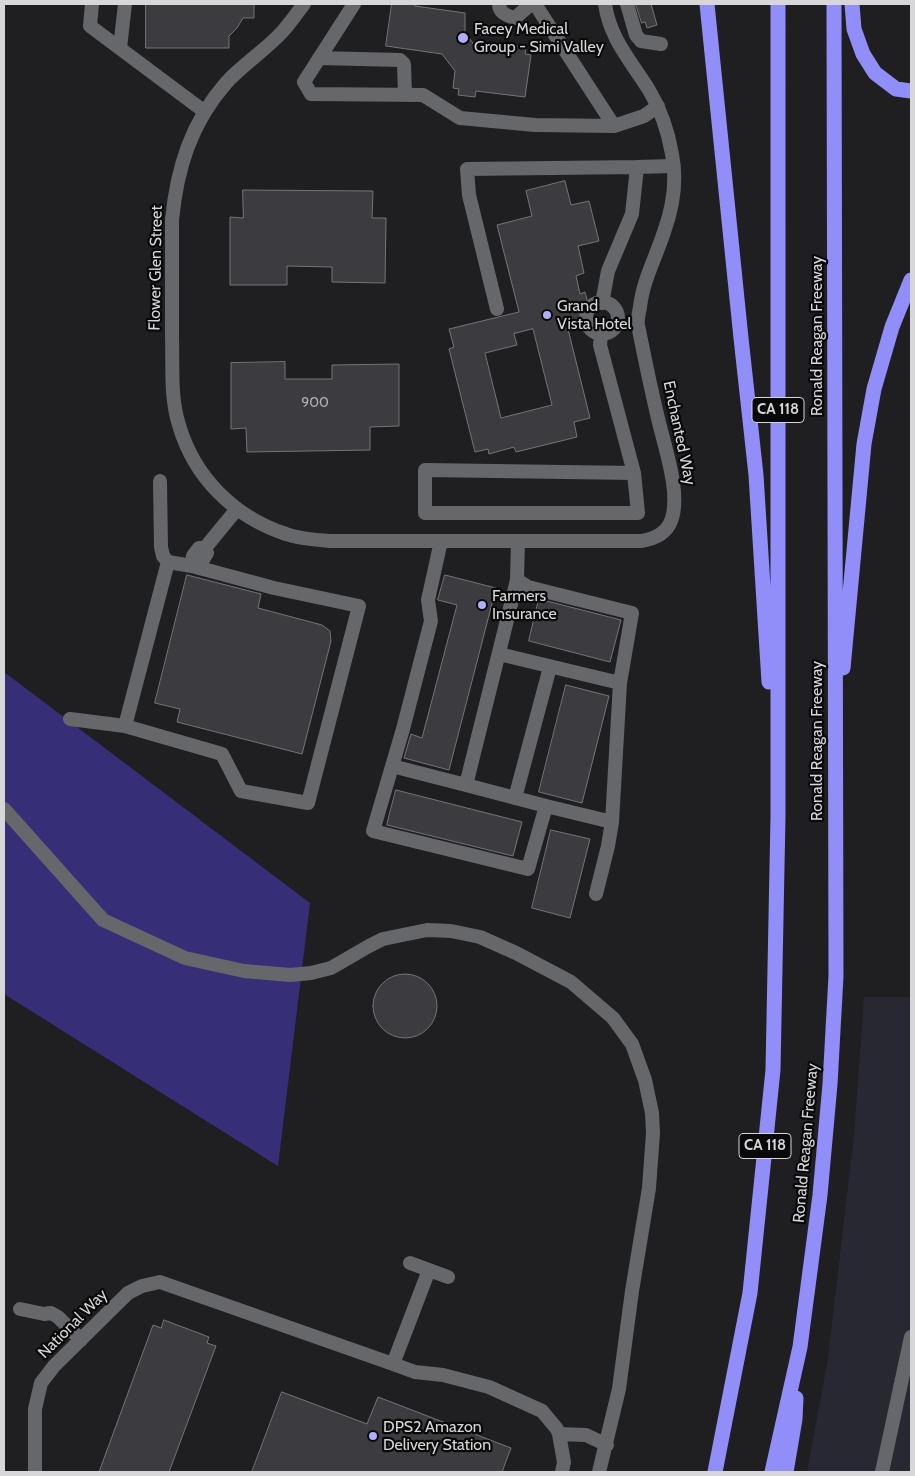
<!DOCTYPE html>
<style>
body{margin:0}
#map{position:relative;width:915px;height:1476px;overflow:hidden;background:#1f1f22;font-family:Cabin,sans-serif}
canvas{display:block}
.frame{position:absolute;inset:0;border:5px solid #d7d7da;pointer-events:none}
</style>
<div id="map">
<canvas width="915" height="1476"></canvas>
<div class="frame"></div>
</div>
<script>
const c = document.querySelector('canvas').getContext('2d');
c.lineJoin = 'round';
function fill(path, color) { c.fillStyle = color; c.fill(path, 'evenodd'); }
function stroke(path, color, width, dash) { c.strokeStyle = color; c.lineWidth = width; c.lineCap = dash ? 'butt' : 'round'; c.setLineDash(dash || []); c.stroke(path); }
function drawText(font, color, halo, rows, align = 'center') {
  c.font = font + ' Cabin,sans-serif'; c.lineWidth = 4.5; c.setLineDash([]); c.textBaseline = 'middle'; c.strokeStyle = halo; c.fillStyle = color; for (const [text, x, y, turn = 0] of rows) {
    c.save(); c.translate(x, y); c.rotate((+turn || 0) * Math.PI / 180); c.textAlign = isNaN(turn) ? turn : align; if (halo) c.strokeText(text, 0, 0); c.fillText(text, 0, 0); c.restore();
  }
}
fill(new Path2D(`
 M864 997H911V1472H807L828 1358 854 1135Z`), '#272831');
fill(new Path2D(`
 M4 672 310 903 278 1166 4 994Z`), '#362f77');
const building = new Path2D(`
 M146 4H254V18H243L237 28 229 36V48H146Z
 M392 4H415V6L465 13V32L475 46 509 50 510 45 526 47 525 54 531 55 525 97 476 91 475 97 458 95 459 89 453 88 455 71 442 54 386 46Z
 M636 4H651L657 25 647 28 645 22 642 23Z
 M565 181 571 205 589 201 599 241 578 246 584 273 576 276 580 294 585 292 592 319 574 323 575 327 568 329 590 418 574 422 577 437 516 452 514 447 489 454 488 449 475 452 449 349 454 347 449 329 519 312 497 225 532 216 526 191ZM533 329 552 405 501 418 485 353 517 345 514 334Z
 M243 190 373 191 372 218H386L385 283 332 282V267L287 266V285H230V217L243 218Z
 M285 362V379H332V365L399 364V426L370 427V450L247 452 246 428 231 429V363Z
 M187 575 261 594 258 608 322 625 330 631 331 641 302 754 177 722 180 709 155 703Z
 M445 575 496 588 449 770 404 758 411 734 422 738 457 605 438 600Z
 M539 599 621 620 610 662 529 641Z
 M566 685 609 696 582 803 539 792Z
 M396 790 522 822 513 856 387 825Z
 M551 830 590 839 570 918 532 908Z
 M373 1006a32 32 0 1 1 64 0a32 32 0 1 1-64 0Z
 M164 1320 209 1337 207 1343 216 1346 169 1472H99L153 1325 161 1328Z
 M282 1392 367 1424 378 1397 511 1448 502 1472H252Z`);
fill(building, '#3c3c40');
stroke(building, '#747579', 1);
stroke(new Path2D(`
 M92 4 90 26 205 112
 M304 4C297 13 290 23 283 31 266 50 243 64 226 83 191 123 177 168 172 220 172 259 172 299 172 338 173 367 170 397 179 425 194 477 234 517 286 534 300 539 316 540 331 541H641C654 539 666 534 671 521 682 493 663 443 657 414 650 385 644 355 638 325 637 319 639 313 640 307 643 280 656 257 664 232 673 207 677 179 672 154 668 131 661 110 649 90 631 61 610 39 605 4
 M354 4 304 82 311 94 423 95 460 118 535 125 614 126 644 116 658 106
 M499 4C499 13 507 16 515 18L531 4
 M535 4 614 126
 M627 4 636 35 641 41 661 44
 M120 48 125 4
 M319 58 400 60 404 64 405 95
 M637 167 673 166
 M586 318a16 16 0 1 1 32 0a16 16 0 1 1-32 0Z
 M497 309 469 195 467 169 637 167 632 214 608 271 602 303
 M601 334 600 345 634 473 425 470V513H638L634 473
 M160 481 161 547 163 556 168 562
 M441 541 428 600 431 621 403 729 373 831 528 869 546 806 612 822 620 683 632 613 528 587 517 580 518 541
 M192 566 274 588 359 606 308 803 241 791 222 754 125 726 168 562 192 566 201 563 207 553 205 548
 M192 566 193 556 199 548H205L237 509
 M499 654 620 683
 M70 719 125 726
 M392 766 466 785 517 580
 M466 785 546 806
 M515 798 550 667
 M4 809 103 920 185 958 244 971 290 975 311 973 331 968 369 946 383 939 427 930 451 931 480 937 516 953 571 982 613 1018 632 1044 645 1080 652 1113 653 1133 649 1188 632 1291 619 1389 599 1472
 M596 894 608 846 612 822
 M410 1263 448 1277
 M429 1270 393 1364 415 1372 443 1375 489 1387 542 1411 557 1429 559 1434
 M20 1309 44 1314 51 1313 58 1317 81 1340
 M35 1472V1409L41 1383 54 1366 128 1293 142 1286 160 1282 393 1364
 M562 1472 564 1462 559 1434 586 1435 607 1445
 M882 1472 911 1337`), '#66676b', 14);
stroke(new Path2D(`
 M707 4 741 338 756 475 769 682
 M852 4 854 29 863 54 875 73 896 89 911 91
 M843 668 864 444 874 389 892 327 911 280
 M715 1472 750 1293 773 1070 778 816V4
 M772 1472 800 1347 820 1195 830 1084 836 976 834 4
 M786 1472 795 1419 796 1398`), '#918efa', 15);
for (const [x, y, r, color] of [
 [463,38,6,"#aeaefb"],
 [547,315,5,"#aeaefb"],
 [482,605,5,"#aeaefb"],
 [373,1436,5,"#aeaefb"]
]) { const dot = new Path2D(); dot.arc(x, y, r, 0, 2 * Math.PI); c.fillStyle = color; c.fill(dot); stroke(dot, '#09090a', 2); }
drawText('14px', '#b0b0b4', null, [
 ["900",315,403]
]);
for (const [x, y, w] of [
 [778,410,52],
 [765,1146,52]
]) { const box = new Path2D(); box.roundRect(x - w / 2, y - 12.5, w, 25, 4); c.fillStyle = '#09090a'; c.fill(box); stroke(box, '#d7d7da', 1); }
drawText('bold 15px', '#d7d7da', null, [
 ["CA 118",778,410],
 ["CA 118",765,1146]
]);
drawText('16px', '#d7d7da', '#09090a', [
 ["Facey Medical",474,29],
 ["Group - Simi Valley",474,47],
 ["Grand",557,306],
 ["Vista Hotel",557,324],
 ["Farmers",492,596],
 ["Insurance",492,614],
 ["DPS2 Amazon",383,1427],
 ["Delivery Station",383,1445]
], 'left');
drawText('16px', '#d7d7da', '#09090a', [
 ["Flower Glen Street",156,268,-89],
 ["Ronald Reagan Freeway",817,336,-90],
 ["Enchanted Way",679,433,78],
 ["Ronald Reagan Freeway",817,741,-90],
 ["Ronald Reagan Freeway",806,1143,-85],
 ["National Way",73,1324,-45]
]);
</script>
